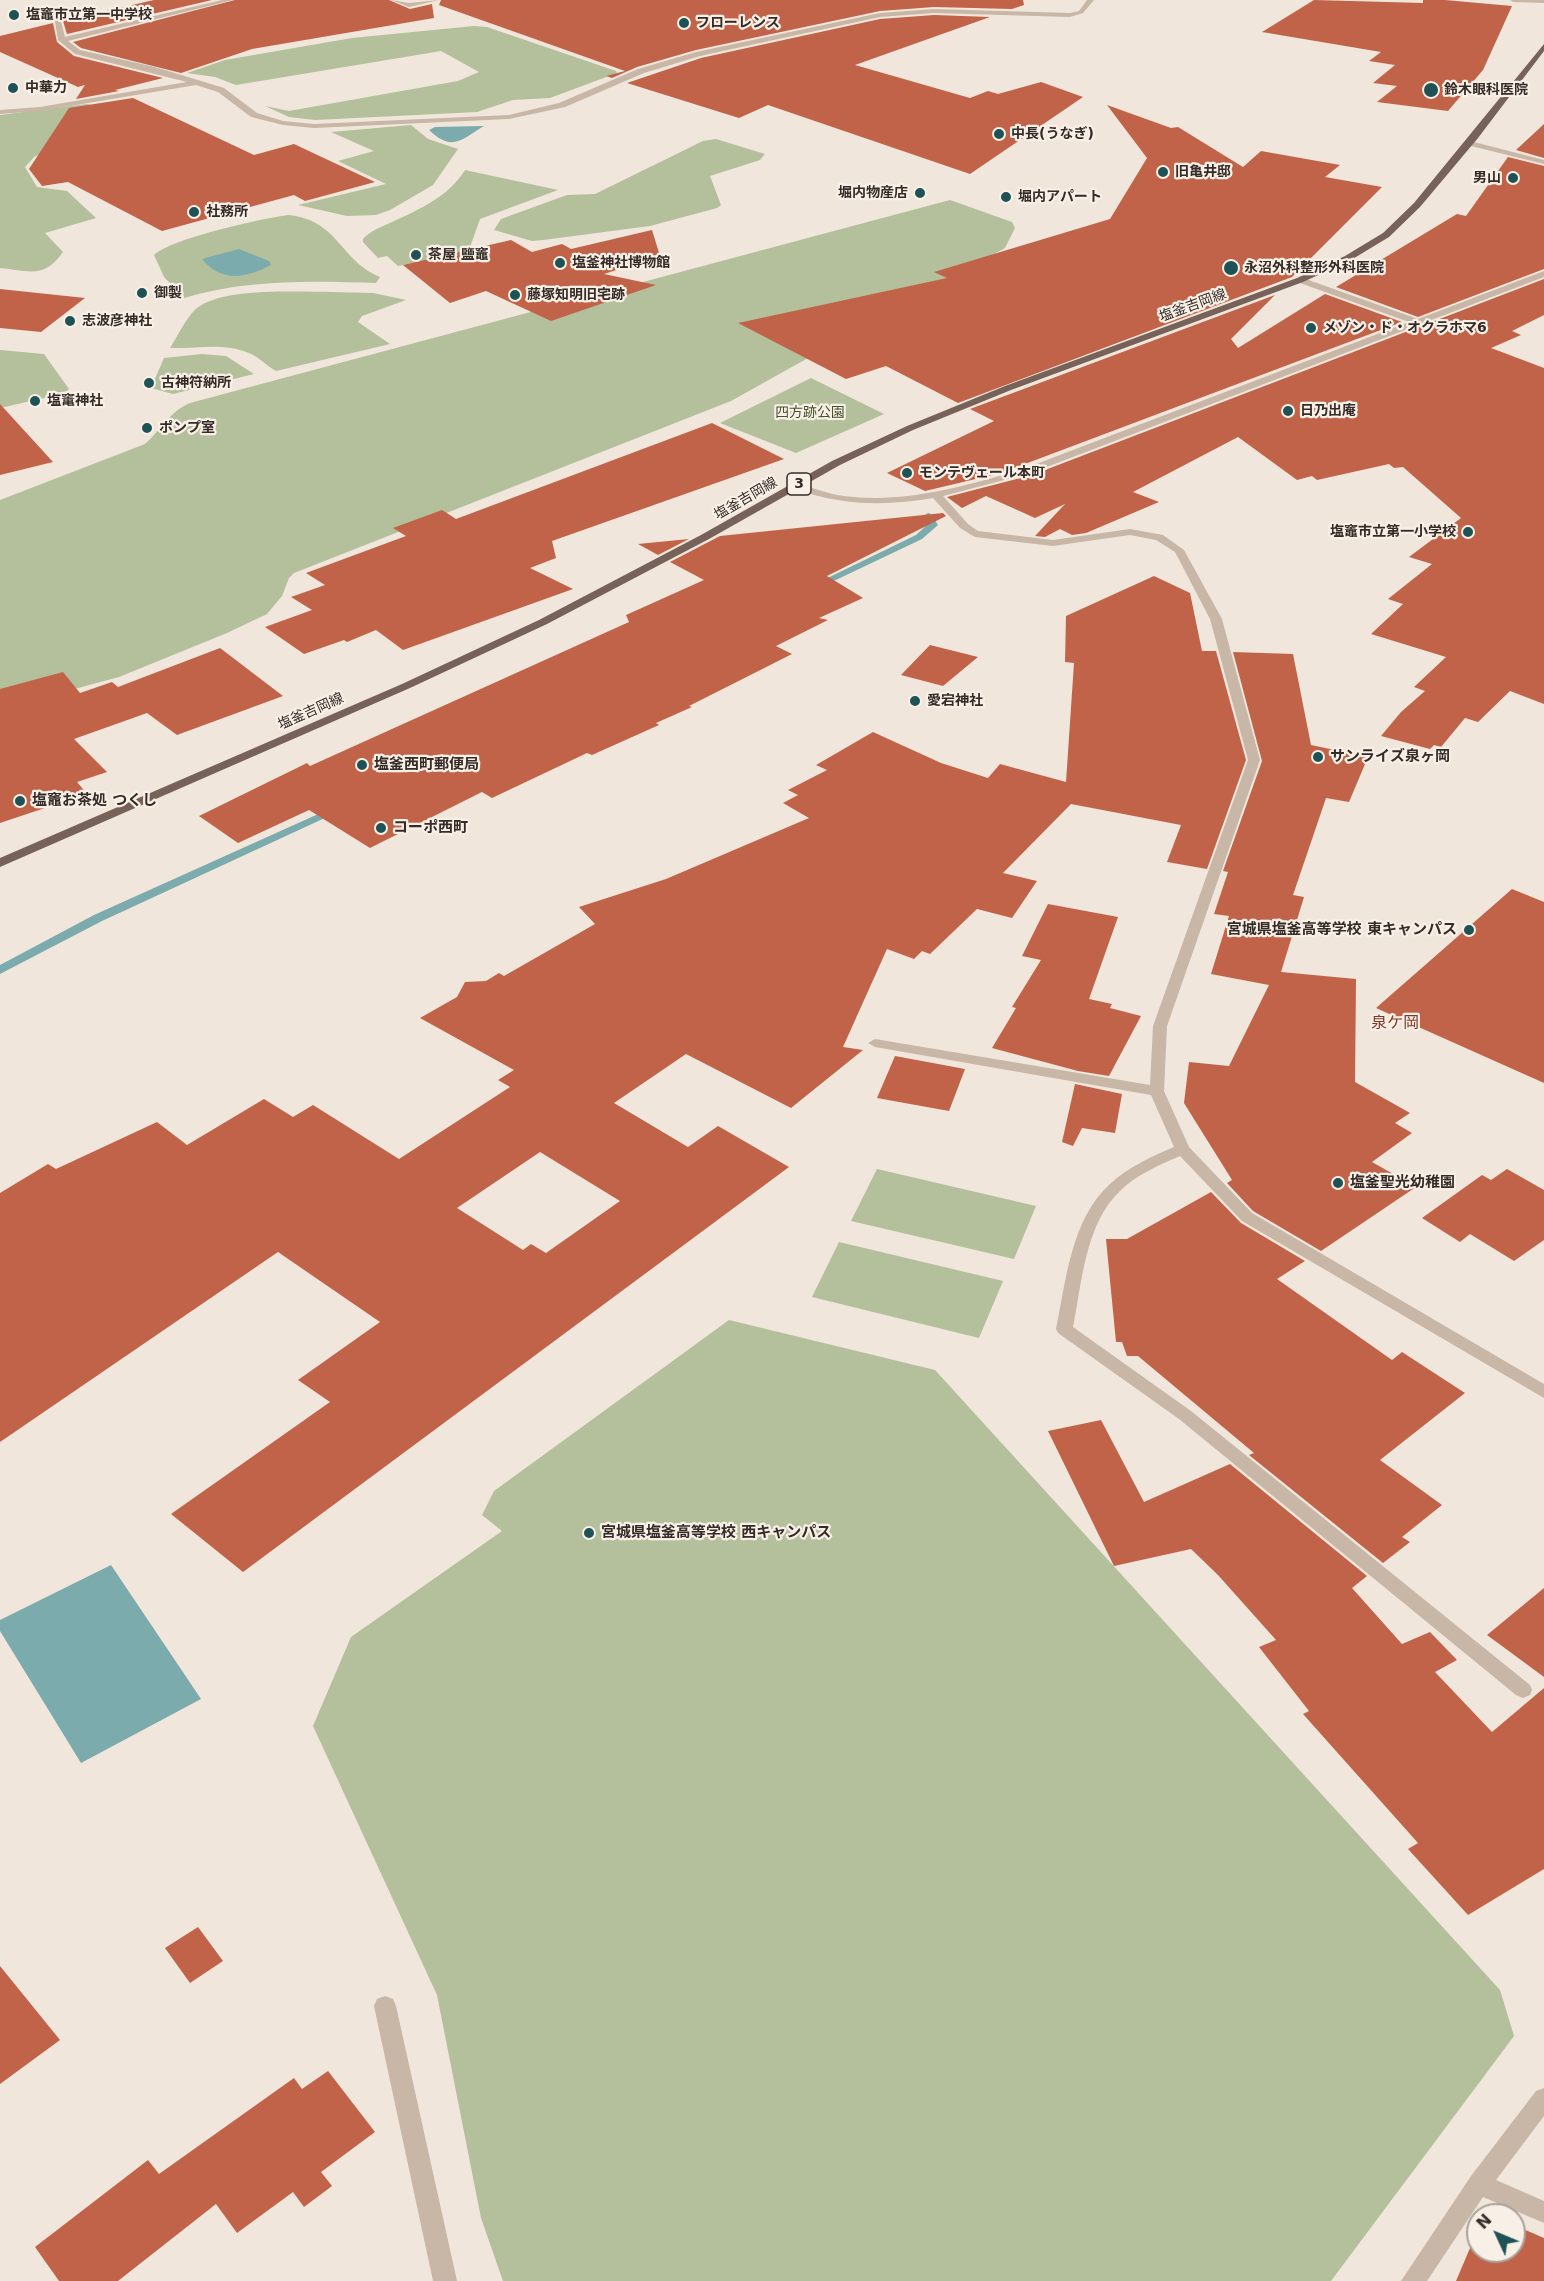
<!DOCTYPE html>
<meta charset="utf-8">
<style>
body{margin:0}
#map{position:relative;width:1544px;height:2281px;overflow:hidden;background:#f0e6db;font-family:"DejaVu Sans",sans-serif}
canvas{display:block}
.north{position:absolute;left:1466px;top:2203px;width:60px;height:60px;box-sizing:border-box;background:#f8f0e7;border:2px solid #aaa19a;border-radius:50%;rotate:314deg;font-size:16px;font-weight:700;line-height:24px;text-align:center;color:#352b27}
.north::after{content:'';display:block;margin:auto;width:21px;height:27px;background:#1f5254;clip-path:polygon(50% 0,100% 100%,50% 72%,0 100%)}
</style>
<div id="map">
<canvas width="1544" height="2281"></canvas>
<div class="north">N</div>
</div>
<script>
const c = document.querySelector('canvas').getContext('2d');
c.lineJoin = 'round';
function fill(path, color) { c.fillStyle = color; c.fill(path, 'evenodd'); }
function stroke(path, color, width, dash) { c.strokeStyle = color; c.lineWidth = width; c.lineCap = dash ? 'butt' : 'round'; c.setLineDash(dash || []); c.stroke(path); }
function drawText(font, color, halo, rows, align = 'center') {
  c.font = font + ' "DejaVu Sans","Noto Sans JP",sans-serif'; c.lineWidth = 4.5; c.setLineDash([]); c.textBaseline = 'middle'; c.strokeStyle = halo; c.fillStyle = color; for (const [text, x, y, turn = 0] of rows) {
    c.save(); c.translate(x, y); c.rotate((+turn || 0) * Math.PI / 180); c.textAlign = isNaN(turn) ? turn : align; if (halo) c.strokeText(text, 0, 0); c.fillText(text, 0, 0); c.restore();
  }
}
fill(new Path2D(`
 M474 26 487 27 616 71 617 73 550 98 513 100 477 112 315 120 289 117 265 106 289 111 458 81 479 72 441 51 236 85 215 77 187 73 225 60 352 38Z
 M87 104 97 106 40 155 35 156 25 167 37 187 67 191 96 218 45 233 63 252C44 279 30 271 0 268V115Z
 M411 125 428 139 458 149 433 185 390 210 376 215 347 216 298 205 386 184 338 161 374 151 331 132Z
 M716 139 765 154 760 160 710 176 721 205 717 208 650 226 543 240 532 241 494 230 501 219 567 195 595 194 703 141Z
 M465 170 558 190 480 219 469 250 465 252 398 266 387 256 378 258 363 242V239C371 230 382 227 392 222 420 209 448 197 465 170Z
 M950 200 1012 222 1015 228 1005 248 731 401 294 573 289 578 282 596 267 614 227 633 119 677 0 709V500L145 444C162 429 169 412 190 403Z
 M288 215C339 220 339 260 380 277L376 283C312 281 247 279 184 298L164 277 154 255C173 238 260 219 288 215Z
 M330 292 373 293 406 300 362 316 358 322 390 344 276 371C267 366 259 357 249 353 222 342 197 349 170 348 178 336 188 313 200 306 228 288 296 292 330 292Z
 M0 350 44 354 69 389 66 393 0 408Z
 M202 354 226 356 254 374 173 394 151 388 164 358Z
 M811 378 884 414 796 453 720 423Z
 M877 1169 1036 1206 1014 1259 851 1221Z
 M839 1242 1003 1281 979 1338 812 1297Z
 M729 1320 935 1370 1500 1990 1514 2036 1331 2281H503L481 2218 437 1995 313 1726 351 1637 502 1531 482 1515 494 1491Z`), '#b4bf9c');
fill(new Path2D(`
 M484 126C461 140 452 152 429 130L435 127Z
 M239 249 269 261 271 265C246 278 222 283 202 259Z
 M111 1565 201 1699 81 1763 0 1631V1620Z`), '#7babac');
fill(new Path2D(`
 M928 513 931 514 938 525 922 539 819 588 811 586 916 535 928 524 923 516Z
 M336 806 342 809 340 811 102 921 0 974V965L94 915Z`), '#7babac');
fill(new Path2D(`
 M154 0H212L67 34 63 21Z
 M235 0H389L410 9 432 4 434 18 252 49 181 73 81 48 73 42Z
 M441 0H1023L1024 5 1012 9 934 7 880 11 696 50 637 67 612 78 606 76 625 71 439 5Z
 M1314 0 1423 3V0H1445L1512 6 1483 70 1448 111 1377 102 1397 86 1373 83 1395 65 1369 61 1381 52 1262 32Z
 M934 15 990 17 855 65 970 98 988 91 998 94 1041 82 1083 97 970 174 768 105 739 118 627 83 701 58 880 19Z
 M53 23 57 42 74 56 163 78 115 90 119 91 76 99 85 85 78 87 0 52V36Z
 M133 98 254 155 294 144 375 182 305 201 294 195 162 231 68 182 42 186 29 169 69 108Z
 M1107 105 1171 128 1178 127 1243 167 1261 151 1340 165 1325 177 1382 187 1292 277 958 403 886 366 846 379 738 323 947 278 934 272 1110 219 1147 158Z
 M1544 124V158L1516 150Z
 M1508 157 1544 166V269L1418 317 1336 287 1457 214 1466 216Z
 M652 230 660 256 604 274 656 285 551 321 486 291 450 303 403 265 511 240 532 252 562 244 571 249Z
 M1544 279V315L1512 331 1521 335 1491 348 1544 368V704L1510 691 1478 722 1465 718 1441 747 1434 745 1430 749 1381 736 1401 712 1425 691 1414 687 1446 657 1371 634 1403 604 1388 599 1432 564 1409 557 1461 518 1403 467 1394 468 1389 464 1317 480 1312 476 1297 480 1238 437 1133 492 1159 502 1086 533 1072 535 1060 529 1045 537 1035 536 1065 504 1035 518 986 496 962 508 947 497 1032 475Z
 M0 289 85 298 41 332 0 328Z
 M1325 294 1402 322 1001 473 925 491 887 473 994 421 970 409 1275 295 1231 339 1238 348Z
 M0 404 53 462 0 475Z
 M712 423 784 459 552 541 556 558 530 568 573 589 403 650 376 630 347 642 344 640 304 654 265 627 312 610 291 597 325 585 306 573 406 536 393 528 442 510 456 519Z
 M943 513 946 516 827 576 863 598 819 618 828 620 776 646 792 654 689 706 692 707 656 723 659 725 592 755 587 753 492 798 482 792 370 848 309 810 238 843 199 816 307 763 310 766 629 622 626 615 704 580 670 562 720 536Z
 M689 539 658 555 638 544Z
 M1154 576 1190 593 1202 651H1216L1246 760 1207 869 1167 862 1181 825 1071 804 1003 873 1037 881 1012 918 977 909 930 954 922 951 914 959 887 949 843 1047 863 1050 791 1108 686 1054 614 1103 688 1147 718 1126 789 1167 243 1572 171 1514 330 1402 298 1380 380 1322 278 1252 0 1442V1193L48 1164 56 1169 157 1122 187 1145 264 1099 293 1117 313 1105 399 1159 510 1087 498 1080 514 1070 420 1018 457 997 465 982 486 981 499 973 504 976 595 924 579 907 666 879 809 818 783 803 798 795 788 790 827 770 816 765 873 732 941 763 988 778 1000 764 1066 782 1074 663 1065 662 1066 616ZM540 1152 620 1201 546 1253 531 1244 523 1250 457 1208Z
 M930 645 978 657 943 686 901 675Z
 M220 648 283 696 177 735 147 713 74 739 107 772 77 782 87 794 0 823V689L63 672 80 693 112 682 118 687Z
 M1233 652 1293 654 1311 745 1368 757 1349 802 1326 798 1293 895 1304 897 1281 972 1356 979 1355 1082 1410 1113 1395 1123 1412 1133 1372 1162 1416 1187 1321 1251 1253 1211 1227 1183 1232 1180 1184 1103 1189 1062 1229 1066 1269 985 1211 974 1229 916 1214 914 1228 872 1223 871 1262 761Z
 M1512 889 1544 902V1083L1376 1008Z
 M1048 904 1118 917 1089 999 1112 1004 1110 1008 1141 1016 1109 1076 1078 1071 992 1048 1016 1008 1012 1007 1041 960 1022 956Z
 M895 1056 965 1069 949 1111 877 1098Z
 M1075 1084 1122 1094 1115 1133 1082 1128 1073 1146 1062 1142Z
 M1507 1169 1544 1190V1240L1514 1261 1470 1234 1460 1242 1422 1218 1482 1175 1491 1180Z
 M1211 1192 1241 1223 1305 1261 1277 1279 1392 1360 1402 1352 1465 1393 1380 1460 1442 1505 1402 1537 1410 1542 1383 1563 1249 1455 1254 1453 1138 1356H1127L1122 1342H1116L1106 1239H1127Z
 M1101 1420 1144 1502 1230 1464 1367 1576 1352 1588 1402 1644 1430 1632 1457 1660 1435 1672 1492 1732 1544 1688V1869L1468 1915 1408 1849 1418 1843 1303 1714 1309 1711 1259 1647 1276 1640 1218 1575 1191 1549 1114 1566 1048 1431Z
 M1544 1588V1677L1487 1635Z
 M198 1927 223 1961 190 1983 165 1948Z
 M0 1966 60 2040 0 2084Z
 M328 2071 375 2132 321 2172 332 2186 304 2207 293 2192 237 2233 216 2204 118 2281H59L35 2247 148 2160 159 2174 294 2078 302 2089Z
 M1514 2225 1544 2238V2281H1456L1476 2234 1478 2251H1514Z`), '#c16349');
fill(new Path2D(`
 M222 0H233L68 41 80 50 155 67 224 88 257 113 283 121 314 124 509 115 559 103 638 69 696 52 880 13 934 9 1070 13 1079 11 1087 0H1094L1083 13 1070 17 934 13 880 17 700 56 644 73 565 107 509 119 314 128 283 125 251 117 218 92 196 85 40 111 0 114V110L40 107 187 82 75 54 58 40 53 9 58 10 65 37Z
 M391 0 409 3 439 0 409 7Z
 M1510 0H1544V3L1513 2Z
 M1470 141 1544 160V164L1467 145Z
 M1544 271V277L1031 473 943 496 968 524 978 531 1053 540 1130 529 1163 535 1184 550 1222 619 1260 760 1167 1026 1164 1091 1189 1147 1252 1213 1544 1384V1398L1242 1221 1180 1156C1159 1165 1136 1175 1120 1191 1085 1224 1082 1283 1073 1327L1191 1411 1530 1685 1532 1690 1530 1695 1523 1698 1516 1695 1179 1419 1058 1333 1056 1329C1066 1281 1071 1219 1110 1184 1128 1167 1151 1157 1174 1147L1151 1095 875 1047 868 1043 875 1039 1150 1085 1153 1026 1248 760 1210 619 1175 552 1156 540 1130 535 1053 546 975 537 960 528 933 498C892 505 852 506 811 494 804 492 796 491 790 486L795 483C811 487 827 494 844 496 904 504 966 486 1023 469L1409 322 1297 282V278H1303L1418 319Z
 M385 1996 393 1999 396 2006 457 2281H433L374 2006 377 1999Z
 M1544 2088V2116L1496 2180 1544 2201V2223L1483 2197 1427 2281H1401L1471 2176 1536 2091Z`), '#c8b6a7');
fill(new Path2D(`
 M1544 44V51L1478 138 1420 207 1389 237 1351 260 1303 282 1011 390 913 430 840 465 709 539 547 624 410 688 0 867V858L402 684 539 620 701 535 832 461 907 426 1005 386 1297 278 1345 256 1383 233 1414 203Z`), '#766259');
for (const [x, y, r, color] of [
 [14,15,6,"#1f5254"],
 [684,23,6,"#1f5254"],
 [13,88,6,"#1f5254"],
 [1431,90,8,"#1f5254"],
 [999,134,6,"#1f5254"],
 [1163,172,6,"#1f5254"],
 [1513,178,6,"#1f5254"],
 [920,193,6,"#1f5254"],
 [1006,197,6,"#1f5254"],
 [194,212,6,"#1f5254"],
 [416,255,6,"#1f5254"],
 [560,263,6,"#1f5254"],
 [1231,268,8,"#1f5254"],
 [142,293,6,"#1f5254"],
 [515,295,6,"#1f5254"],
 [70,321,6,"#1f5254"],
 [1311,328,6,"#1f5254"],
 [149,383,6,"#1f5254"],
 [35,401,6,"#1f5254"],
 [1288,411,6,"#1f5254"],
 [147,428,6,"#1f5254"],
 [907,473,6,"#1f5254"],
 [1468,532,6,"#1f5254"],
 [915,701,6,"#1f5254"],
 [1318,757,6,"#1f5254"],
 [362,765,6,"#1f5254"],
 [20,801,6,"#1f5254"],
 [381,828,6,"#1f5254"],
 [1469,930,6,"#1f5254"],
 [1338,1183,6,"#1f5254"],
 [589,1533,6,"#1f5254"]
]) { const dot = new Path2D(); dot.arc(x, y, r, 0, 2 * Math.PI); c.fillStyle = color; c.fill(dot); stroke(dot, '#f8f0e7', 2); }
drawText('bold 14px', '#352b27', '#f8f0e7', [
 ["塩竈市立第一中学校",26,15],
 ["フローレンス",696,23],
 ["中華力",25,88],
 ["鈴木眼科医院",1444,90],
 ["中長(うなぎ)",1011,134],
 ["旧亀井邸",1175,172],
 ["男山",1501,178,"right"],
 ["堀内物産店",908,193,"right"],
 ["堀内アパート",1018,197],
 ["社務所",206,212],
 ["茶屋 鹽竈",428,255],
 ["塩釜神社博物館",572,263],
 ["永沼外科整形外科医院",1244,268],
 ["御製",154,293],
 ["藤塚知明旧宅跡",527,295],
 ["志波彦神社",82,321],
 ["メゾン・ド・オクラホマ6",1323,328],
 ["古神符納所",161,383],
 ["塩竃神社",47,401],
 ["日乃出庵",1300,411],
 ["ポンプ室",159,428],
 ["モンテヴェール本町",919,473],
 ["塩竈市立第一小学校",1456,532,"right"],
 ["愛宕神社",927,701]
], 'left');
drawText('14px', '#352b27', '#f8f0e7', [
 ["塩釜吉岡線",1193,306,-20],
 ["塩釜吉岡線",746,499,-30],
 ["塩釜吉岡線",311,712,-24]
]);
drawText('14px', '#45522c', '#f8f0e7', [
 ["四方跡公園",810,413]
]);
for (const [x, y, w] of [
 [799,484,24]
]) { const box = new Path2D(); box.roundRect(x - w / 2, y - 11, w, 22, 4.5); c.fillStyle = '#f8f0e7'; c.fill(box); stroke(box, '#352b27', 1.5); }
drawText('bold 14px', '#352b27', null, [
 ["3",799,484]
]);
drawText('bold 15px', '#352b27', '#f8f0e7', [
 ["サンライズ泉ヶ岡",1330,757],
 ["塩釜西町郵便局",374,765],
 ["塩竈お茶処 つくし",32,801],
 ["コーポ西町",393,828],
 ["宮城県塩釜高等学校 東キャンパス",1457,930,"right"],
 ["塩釜聖光幼稚園",1350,1183],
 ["宮城県塩釜高等学校 西キャンパス",601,1533]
], 'left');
drawText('16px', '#803824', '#f8f0e7', [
 ["泉ケ岡",1395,1024]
]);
</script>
